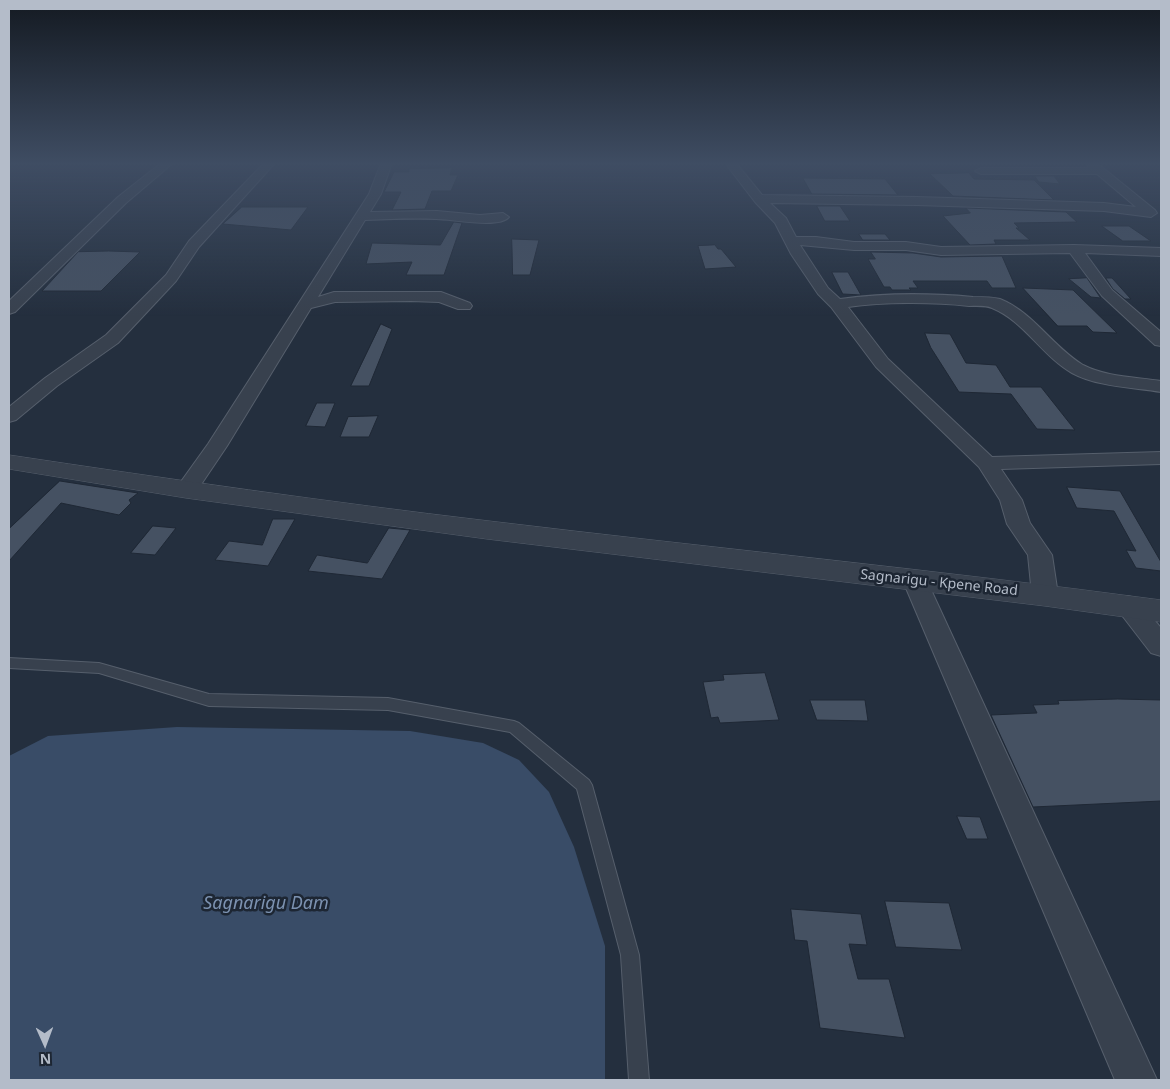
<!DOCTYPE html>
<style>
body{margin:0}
#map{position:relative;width:1170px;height:1089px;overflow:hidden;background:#242f3e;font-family:"Noto Sans",sans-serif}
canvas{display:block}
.frame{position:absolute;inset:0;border:10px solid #b4bcc9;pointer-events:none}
.north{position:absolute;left:20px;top:1019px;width:50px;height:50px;-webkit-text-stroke:4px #1d2633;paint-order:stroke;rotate:178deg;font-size:14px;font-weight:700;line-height:20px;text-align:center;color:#b4bcc9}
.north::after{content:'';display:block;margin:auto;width:18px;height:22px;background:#b4bcc9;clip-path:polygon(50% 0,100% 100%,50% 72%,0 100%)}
</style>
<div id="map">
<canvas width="1170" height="1089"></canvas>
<div class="frame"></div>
<div class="north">N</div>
</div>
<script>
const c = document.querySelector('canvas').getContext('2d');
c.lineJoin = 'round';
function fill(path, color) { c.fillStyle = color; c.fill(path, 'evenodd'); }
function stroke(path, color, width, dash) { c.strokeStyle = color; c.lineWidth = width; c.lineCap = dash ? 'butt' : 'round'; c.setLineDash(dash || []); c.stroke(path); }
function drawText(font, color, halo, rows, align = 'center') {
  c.font = font + ' "Noto Sans",sans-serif'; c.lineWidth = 5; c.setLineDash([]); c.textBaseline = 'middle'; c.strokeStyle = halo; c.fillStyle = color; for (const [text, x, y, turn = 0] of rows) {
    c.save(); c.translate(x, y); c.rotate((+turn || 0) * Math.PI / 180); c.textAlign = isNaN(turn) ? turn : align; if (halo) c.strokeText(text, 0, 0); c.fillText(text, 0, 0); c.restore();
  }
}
fill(new Path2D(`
 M177 727 410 731 483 743 519 760 549 792 574 847 605 946V1080H9V756L48 736Z`), '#394c67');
const building = new Path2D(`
 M452 168 450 175H458L451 191H432L425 209 392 210 401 192H384L394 172H409V169Z
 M969 173 974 179 1034 180 1054 200 953 196 930 174Z
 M1035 176H1054L1060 184 1039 182Z
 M803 178 885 179 898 195 812 194Z
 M817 206H840L850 221H825Z
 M242 207H308L291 230 223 224Z
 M966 208 1066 212 1077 222 1014 223 1019 228H1016L1030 240H994L996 244 970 245 943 216 970 213Z
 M454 222 462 223 444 275H406L412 262 366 264 372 243 440 245Z
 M1102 226H1129L1151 241H1123Z
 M859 234H885L890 240H863Z
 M512 239 539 240 530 275H513Z
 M715 245 718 249H721L736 267 705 269 698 246Z
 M109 251 140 252 101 291H42L78 252Z
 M871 252 913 253 941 257 1002 256 1016 288H992L987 281H913L918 288H909L911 290H892L890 287H884L868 259H875Z
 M832 272H848L861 295 843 294Z
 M1087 278 1100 297 1101 298 1091 297 1069 279Z
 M1106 278H1112L1131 299H1125L1113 289Z
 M1023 288 1073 290 1117 333 1093 332 1087 326H1058Z
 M381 324 392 329 369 386H351Z
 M925 333 950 334 966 363 996 365 1010 387H1041L1075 430 1037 429 1011 394 959 392 931 348Z
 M317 403H335L325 427 306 426Z
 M378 416 369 437H340L348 417Z
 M60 481 138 493 129 500 131 503 119 515 61 503 9 561V529Z
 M1067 487 1120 491 1161 562V571L1136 568 1126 550 1136 551 1114 511 1077 508Z
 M273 519H295L268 566 215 560 229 541 262 545Z
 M153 526 176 528 155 555 131 553Z
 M389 528 410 530 382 579 308 571 317 555 367 563Z
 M765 673 779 720 720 723 718 717 711 718 703 682 724 680 723 675Z
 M1118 699 1161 700V801L1033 807 991 715 1037 713 1033 705 1059 704 1058 701Z
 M810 700H865L868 721 817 720Z
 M957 816 980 817 988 839H967Z
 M885 901 949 903 962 950 896 947Z
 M791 909 861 914 867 945 849 944 858 979H889L905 1038 820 1028 807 941 795 940Z`);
fill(building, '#455162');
stroke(building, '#1f2835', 1);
const service = new Path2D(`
 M9 658 99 663 209 694 388 698 514 721 519 723 589 780 592 785 639 955 649 1080H629L621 955 577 789 510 732 388 710 209 706 99 673 9 668Z`);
const minor = new Path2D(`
 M161 163H173L126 203 15 312 9 314V301L118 197Z
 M264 163H275L199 247 176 281 118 343 57 386 16 420 9 422V407L45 378 106 335 166 275 189 241Z
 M381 163H392L381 194 370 212 437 211 480 215 503 213 509 217C499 229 452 219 436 219 413 218 389 219 365 220L318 297 334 292H441L470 303 472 306 470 309H458L439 302 411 301 335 302 311 308 227 446 194 495 186 497 178 495 175 490 208 444 369 194Z
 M725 163H736L762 195 917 197 1104 203 1136 207 1097 174H981L975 171 981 168H1089L1085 163H1097L1155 210 1157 213 1151 217 1104 211 917 205 770 203 786 218 796 237H816L854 242H906L941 247 1074 245 1161 248V256L1085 253 1112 290 1161 332V346L1155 345 1102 296 1070 253 941 255 906 250H854L800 245 828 288 840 299C883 293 930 293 973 297 982 297 992 297 1000 299 1033 312 1053 347 1083 365 1106 377 1136 377 1161 381V392C1132 387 1098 387 1072 373 1042 356 1024 321 992 308 986 305 976 306 969 306 932 302 884 302 848 307L888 359 992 457 1161 452V464L1001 469 1022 500 1030 523 1052 555 1058 595 1054 601 1045 604 1036 601 1032 595 1028 555 1007 524 1000 500 979 467 876 367 831 307 818 294 791 254 775 223 755 202Z
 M915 572 924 575 927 581 1157 1080H1115L903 581 906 575Z
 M1127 596 1136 598 1161 628V656L1151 653 1114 605 1118 598Z`);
const tertiary = new Path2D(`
 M9 455C169 479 328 502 489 521 713 548 937 570 1161 600V622L1045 606 487 539 186 498 9 469Z`);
stroke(service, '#565f6c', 2);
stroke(minor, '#565f6c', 2);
stroke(tertiary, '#565f6c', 1);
fill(service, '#38414e');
fill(minor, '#38414e');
fill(tertiary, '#38414e');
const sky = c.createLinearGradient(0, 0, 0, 316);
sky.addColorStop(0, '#141a22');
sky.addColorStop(0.52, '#3f4d63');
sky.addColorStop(1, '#3f4d6300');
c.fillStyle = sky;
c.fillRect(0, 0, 1170, 316);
drawText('14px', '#b4bcc9', '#1d2633', [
 ["Sagnarigu - Kpene Road",939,583,6]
]);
drawText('italic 18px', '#7c92b1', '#1d2633', [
 ["Sagnarigu Dam",266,904]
]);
</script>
